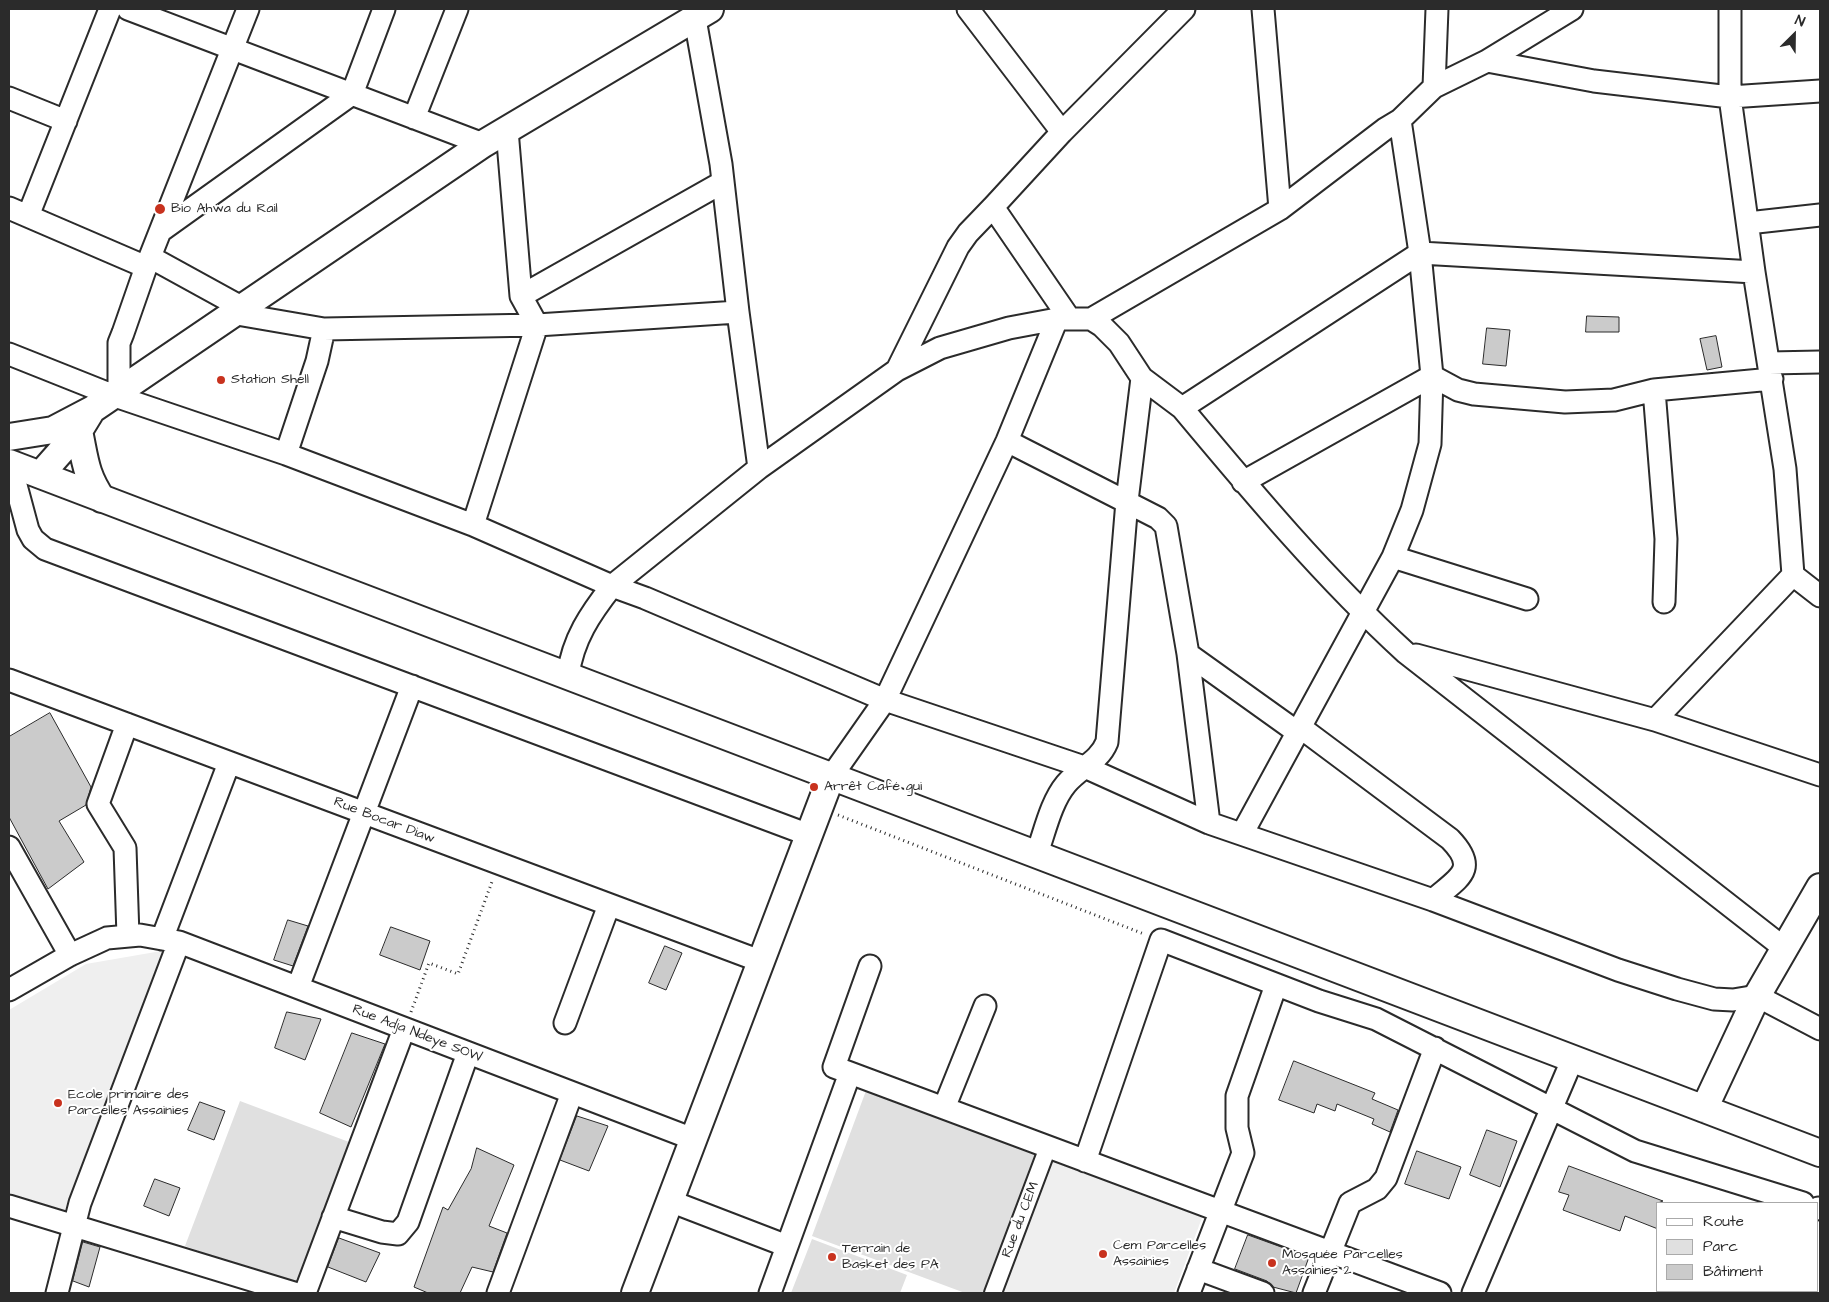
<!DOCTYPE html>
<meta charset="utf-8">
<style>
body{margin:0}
#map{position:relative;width:1829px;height:1302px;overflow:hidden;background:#fff;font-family:"Architects Daughter",sans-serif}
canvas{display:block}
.frame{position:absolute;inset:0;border:10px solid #2b2b2b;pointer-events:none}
.legend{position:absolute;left:1656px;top:1202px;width:162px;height:90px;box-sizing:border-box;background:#fff;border:1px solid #aaa;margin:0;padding:6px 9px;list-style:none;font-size:15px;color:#2b2b2b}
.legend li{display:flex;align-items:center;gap:10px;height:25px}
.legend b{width:25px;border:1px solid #aaa}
.north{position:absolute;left:1769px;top:10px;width:50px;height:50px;-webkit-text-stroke:4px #fff;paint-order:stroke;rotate:23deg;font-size:14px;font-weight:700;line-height:20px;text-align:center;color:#2b2b2b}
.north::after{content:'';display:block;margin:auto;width:18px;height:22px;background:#2b2b2b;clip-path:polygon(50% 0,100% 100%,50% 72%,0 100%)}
</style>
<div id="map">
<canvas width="1829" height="1302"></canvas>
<div class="frame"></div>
<ul class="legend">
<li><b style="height:6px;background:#fff"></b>Route</li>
<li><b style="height:14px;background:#e0e0e0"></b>Parc</li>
<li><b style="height:14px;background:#cbcbcb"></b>Bâtiment</li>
</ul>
<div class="north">N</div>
</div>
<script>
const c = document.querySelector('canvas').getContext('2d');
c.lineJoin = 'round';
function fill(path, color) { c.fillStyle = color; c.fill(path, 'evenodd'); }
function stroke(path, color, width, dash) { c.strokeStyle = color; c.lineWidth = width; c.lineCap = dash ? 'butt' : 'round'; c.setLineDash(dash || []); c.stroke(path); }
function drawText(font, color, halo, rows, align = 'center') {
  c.font = font + ' "Architects Daughter",sans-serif'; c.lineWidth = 4; c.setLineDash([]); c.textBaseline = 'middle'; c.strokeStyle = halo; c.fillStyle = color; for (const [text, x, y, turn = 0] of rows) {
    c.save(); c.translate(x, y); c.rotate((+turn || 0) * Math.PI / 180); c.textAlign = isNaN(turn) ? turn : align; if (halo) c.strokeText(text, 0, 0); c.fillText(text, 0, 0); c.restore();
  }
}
fill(new Path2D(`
 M167 950 64 1212 9 1195V1010L86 964Z
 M1053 1159 1203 1215 1174 1293H1002Z`), '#efefef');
fill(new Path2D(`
 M867 1088 1036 1151 983 1293H965L812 1236Z
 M240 1101 349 1142 295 1287 185 1246Z
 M812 1239 907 1275 900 1293H791Z`), '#e0e0e0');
const building = new Path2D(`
 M1587 316 1619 317V332H1586Z
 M1487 328 1510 330 1506 366 1483 364Z
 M1716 336 1722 367 1707 370 1700 339Z
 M50 713 91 787 86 805 59 821 84 862 48 889 9 817V737Z
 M288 920 308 926 293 966 274 960Z
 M391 927 430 941 420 970 380 955Z
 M665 946 682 953 666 990 649 983Z
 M287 1012 321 1019 305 1060 275 1048Z
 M352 1033 385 1044 351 1127 320 1113Z
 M1294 1061 1375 1093 1372 1099 1398 1110 1390 1132 1372 1124 1374 1119 1337 1104 1335 1111 1317 1104 1314 1113 1279 1100Z
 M200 1102 225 1111 214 1140 188 1130Z
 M577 1116 608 1126 589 1171 560 1160Z
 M1487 1130 1517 1141 1500 1187 1470 1175Z
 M477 1148 514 1165 489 1226 507 1233 493 1272 472 1267 460 1293H428L414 1287 443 1207 448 1210 471 1169Z
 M1417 1151 1461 1167 1449 1199 1405 1184Z
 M1569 1166 1663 1201 1658 1203V1229L1625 1216 1620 1231 1563 1210 1569 1195 1559 1192Z
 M155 1179 180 1188 169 1216 144 1206Z
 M1248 1235 1309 1257 1296 1293 1273 1287 1267 1281 1235 1269Z
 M339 1238 380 1253 366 1282 328 1267Z
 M83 1242 100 1247 89 1287 73 1281Z`);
fill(building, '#cbcbcb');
stroke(building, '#2b2b2b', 1);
const pedestrian = new Path2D(`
 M993 1293 1048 1147`);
const minor = new Path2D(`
 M128 9 483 144
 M968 9 1062 132 993 207 1069 318
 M1263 9 1280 209
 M1730 9V97L1820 91
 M695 19 721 164 738 312
 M1434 87 1487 61 1572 9
 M9 98 66 121
 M414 118 457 9
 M1062 132 1184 9
 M9 208 146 267
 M28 216 110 9
 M1748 223 1820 215
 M162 230 352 94 384 9
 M150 257 241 307
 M521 296 723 182
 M231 313 324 329 537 325 738 312 759 468
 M1091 319 1280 209 1385 129 1400 120 1434 87 1437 9
 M9 354 112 395 286 454 473 525 537 325 521 296 507 130
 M1769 363 1820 362
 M897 370 958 247 968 233 993 207
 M119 390V343L123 333 146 267 248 9
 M1654 390 1666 539 1664 602
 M1182 408C1253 493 1324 578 1406 653L1784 948
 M1007 441 1158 518 1166 526 1188 654 1209 823
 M286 454 317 361 324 329
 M10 463 28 530 33 539 45 549 809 835
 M1243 482 1432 376 1458 390 1474 394 1565 402 1614 400 1654 390 1772 379
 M473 525 612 586 759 468 897 370 940 348 1009 328 1057 319H1091L1102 326 1119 343 1142 378 1182 408 1420 253 1754 272 1730 97 1594 81 1487 61
 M1393 557 1527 599
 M1793 575 1820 596
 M1188 654 1297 732
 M1416 655 1655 720 1820 775
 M568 675C573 639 590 614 612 586L645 598 885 700 1087 768 1209 823 1433 900 1618 970 1677 989 1714 999 1733 1000 1757 996 1820 1029
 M9 680 760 961
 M1655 720 1793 575 1785 469 1754 272
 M127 724 98 804 125 848 128 936
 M1300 727 1450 839C1480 870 1458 878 1433 900
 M831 777 885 700 1007 441 1057 319
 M1242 834 1393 557 1412 510 1430 444 1432 376 1420 253 1400 120
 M9 847 70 955
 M1037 853C1045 831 1051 802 1066 784 1079 768 1099 762 1107 742L1127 501 1142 378
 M162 939 229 763
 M870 966 834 1067 1440 1293
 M298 987 412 686
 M9 990 70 955 107 938 140 935 179 942 693 1139
 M565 1023 609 905
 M944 1108 985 1006
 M1085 1161 1161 940 1319 1001 1376 1019 1635 1151 1803 1203
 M670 1201 787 1246
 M9 1206 294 1293
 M1818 1208 1820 1209
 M333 1217 382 1232 398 1234 408 1222 468 1053
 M1198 1269 1263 1293
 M57 1293 80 1203 179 942
 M305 1293 404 1029
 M498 1293 572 1093
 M770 1293 850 1073
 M1189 1293 1243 1153 1237 1128V1096L1276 985
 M1314 1293 1350 1203 1377 1189 1386 1178 1435 1048
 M1473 1293 1573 1058
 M1742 1293 1743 1291`);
const tertiary = new Path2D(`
 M79 431C85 459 85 474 102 499
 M9 437 53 430 93 409 483 144 710 9
 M9 463 1820 1153
 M41 474 79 431 90 413
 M1704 1109 1757 996 1820 887
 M635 1293 831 777`);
stroke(pedestrian, '#2b2b2b', 20);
stroke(minor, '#2b2b2b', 25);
stroke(tertiary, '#2b2b2b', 30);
stroke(new Path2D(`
 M838 815 1144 934
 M411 1012 429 963 458 974 493 879`), '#2b2b2b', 3, [1, 4]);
stroke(pedestrian, '#fff', 16);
stroke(minor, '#fff', 21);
stroke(tertiary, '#fff', 26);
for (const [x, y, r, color] of [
 [160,209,6,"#c8321e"],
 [221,380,5,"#c8321e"],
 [814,787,5,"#c8321e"],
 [58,1103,5,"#c8321e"],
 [1103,1254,5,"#c8321e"],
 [832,1257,5,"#c8321e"],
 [1272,1263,5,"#c8321e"]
]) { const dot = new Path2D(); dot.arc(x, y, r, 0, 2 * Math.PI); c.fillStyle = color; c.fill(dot); stroke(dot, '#fff', 2); }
drawText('14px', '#2b2b2b', '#fff', [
 ["Bio Ahwa du Rail",171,209],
 ["Station Shell",231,380],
 ["Arrêt Café gui",824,787],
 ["Ecole primaire des",68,1095],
 ["Parcelles Assainies",68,1111],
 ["Cem Parcelles",1113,1246],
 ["Assainies",1113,1262],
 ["Terrain de",842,1249],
 ["Basket des PA",842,1265],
 ["Mosquée Parcelles",1282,1255],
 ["Assainies 2",1282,1271]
], 'left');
drawText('14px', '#2b2b2b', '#fff', [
 ["Rue Bocar Diaw",384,821,21],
 ["Rue Adja Ndeye SOW",417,1034,21],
 ["Rue du CEM",1021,1220,-69]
]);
</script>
